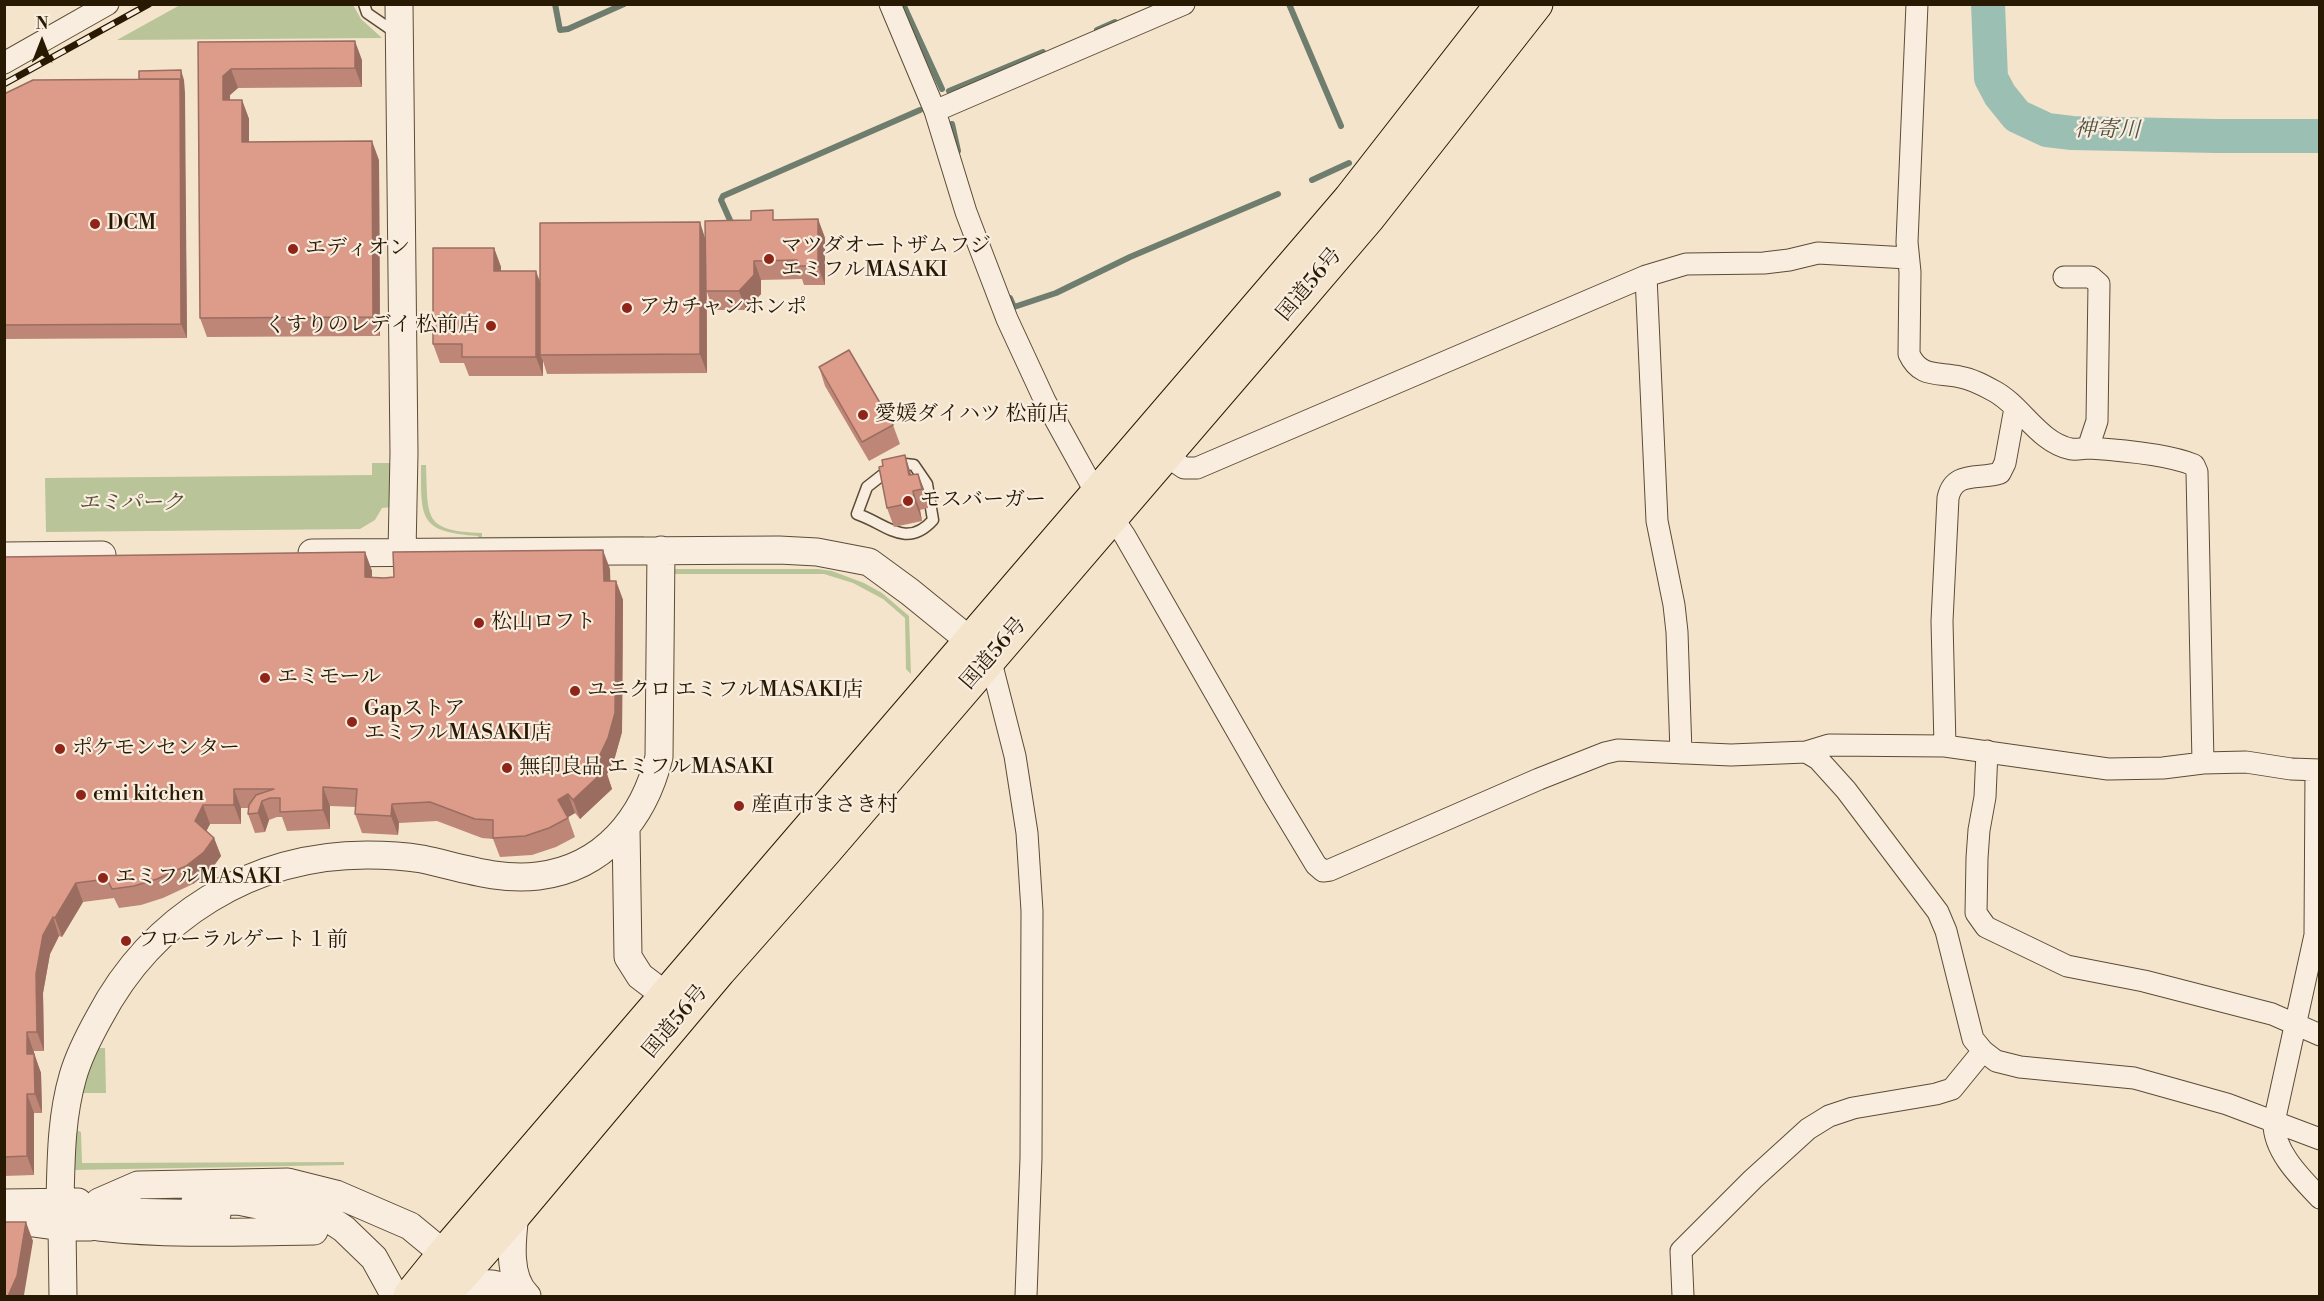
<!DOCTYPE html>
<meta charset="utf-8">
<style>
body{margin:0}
#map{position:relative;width:2324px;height:1301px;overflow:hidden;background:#f4e4cc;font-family:"Libre Bodoni",serif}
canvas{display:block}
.frame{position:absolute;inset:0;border:6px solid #281903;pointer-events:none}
.north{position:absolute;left:12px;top:12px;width:60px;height:60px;-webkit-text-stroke:4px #f8edde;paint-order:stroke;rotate:0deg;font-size:16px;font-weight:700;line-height:24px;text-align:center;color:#281903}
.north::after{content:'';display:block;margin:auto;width:21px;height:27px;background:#281903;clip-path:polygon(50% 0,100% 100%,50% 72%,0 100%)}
</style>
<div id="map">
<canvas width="2324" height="1301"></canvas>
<div class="frame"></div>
<div class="north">N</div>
</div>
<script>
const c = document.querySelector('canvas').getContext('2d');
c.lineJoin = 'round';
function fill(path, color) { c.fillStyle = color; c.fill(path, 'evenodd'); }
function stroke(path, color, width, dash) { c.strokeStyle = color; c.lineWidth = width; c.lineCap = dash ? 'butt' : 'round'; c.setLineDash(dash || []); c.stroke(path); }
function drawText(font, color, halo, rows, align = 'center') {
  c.font = font + ' "Libre Bodoni","Noto Serif JP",serif'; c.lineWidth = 4.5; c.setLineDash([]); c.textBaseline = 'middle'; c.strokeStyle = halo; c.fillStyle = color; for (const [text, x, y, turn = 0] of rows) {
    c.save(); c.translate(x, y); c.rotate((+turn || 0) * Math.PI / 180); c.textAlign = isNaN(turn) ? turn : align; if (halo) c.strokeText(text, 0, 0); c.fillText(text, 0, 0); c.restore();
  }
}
fill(new Path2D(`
 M180 5H353L361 19 382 38 117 40Z
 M372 463H393V507L382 508 375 520 360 529 46 532 45 478 372 475Z
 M421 465H426C428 518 423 531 482 533V537L644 536V540L480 541 478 536C419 532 421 519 421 465Z
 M672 569H818L832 571 864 583 882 593 909 616 911 674 906 669 905 618 883 599 853 583 824 574H672Z
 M93 1048H105L106 1093H80Z
 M76 1130 81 1132 82 1163 344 1162V1165L72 1170Z`), '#b9c599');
stroke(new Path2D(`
 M555 4 560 30 568 29 624 4
 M903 4 942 89
 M1289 4 1341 126
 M1097 30 1115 22
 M949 91 1043 52
 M952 124 958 151
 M1312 180 1349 163
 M733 227 721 200 723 196 920 110
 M1010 298 1014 307 1056 293 1130 257 1278 194`), '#6e7d6d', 6);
stroke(new Path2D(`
 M1988 4 1991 78 2000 95 2017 116 2047 130 2072 133 2216 136H2320`), '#9cbfb3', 34);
const service = new Path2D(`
 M364 4 367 13 396 33
 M905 464 914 465 927 484 933 520C906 550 885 523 857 514L867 487 895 465Z`);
const minor = new Path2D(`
 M890 4 935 111 966 212 1007 319 1045 401 1097 495 1125 536 1272 792 1316 865 1323 871 1330 870 1539 779 1605 753 1618 750 1731 755 1806 752 1829 745 1945 746 2108 769 2163 768 2203 763 2246 762 2291 769 2320 770
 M1917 4 1907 242 1910 272 1909 354C1920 378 1937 372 1960 377 1972 379 1983 385 1994 391 2021 405 2039 443 2071 449 2077 450 2084 448 2089 448 2119 450 2168 454 2194 465L2197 472 2203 763
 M4 63 108 4
 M935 111 1184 4
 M1646 276 1657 521 1674 605 1677 632 1681 753
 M2064 277H2091L2099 284 2097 421 2088 448
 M1156 449 1184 468H1197L1646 276 1686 264 1764 263 1789 260 1818 253 1908 258
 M990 658 1015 756 1027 833 1032 911 1031 1158 1026 1296
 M1945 746 1942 621 1948 498C1954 470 1979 480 2000 473L2005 463 2015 408
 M1987 751 1985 797 1979 830 1977 858 1976 913 1986 927 2067 966 2144 981 2272 1014 2320 1035
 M1806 752 1818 759 1846 790 1938 912 1946 931 1973 1039 1983 1051 1996 1061 2020 1067 2134 1078 2227 1104 2320 1139
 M2316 770 2315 935 2274 1122C2273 1151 2301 1178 2320 1198
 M1683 1296 1681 1251 1753 1179 1808 1129 1829 1116 1853 1108 1936 1094 1952 1089 1983 1051`);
const tertiary = new Path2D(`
 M399 4 404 453 402 552
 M312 553 779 550 817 552 869 562 910 592 985 653
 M4 556 102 555
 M626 828 628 957 640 976 665 995
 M99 1202 138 1185 288 1182 336 1194 410 1226 444 1254
 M195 1202 238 1201 263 1206H283L309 1210 329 1219 344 1229 374 1258 395 1296
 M4 1203 78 1202
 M217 1214 73 1211 64 1209 60 1202C61 1160 61 1117 73 1076 79 1055 89 1036 99 1018 152 917 252 855 367 855 385 855 404 856 422 859 460 867 498 881 538 876 604 868 644 818 659 757L661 550
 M515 1214C512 1239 507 1277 527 1296
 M4 1219 62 1227H90
 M62 1227 63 1296
 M99 1227C170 1235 242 1232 314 1231
 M446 1296 469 1283 492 1284 521 1290`);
const trunk = new Path2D(`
 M410 1296 444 1254 1350 199 1502 4
 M443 1296 515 1214 719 971 825 851 1280 321 1368 218 1536 4`);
stroke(service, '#5b4c35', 13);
stroke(minor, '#5b4c35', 23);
stroke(tertiary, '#5b4c35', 29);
stroke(trunk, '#281903', 35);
stroke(service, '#f8edde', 10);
stroke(minor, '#f8edde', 21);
stroke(tertiary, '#f8edde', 27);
stroke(trunk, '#f4e4cc', 33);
const rail = new Path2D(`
 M4 84 149 4`);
stroke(rail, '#281903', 7);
stroke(rail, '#f8edde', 4.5, [14]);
fill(new Path2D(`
 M198 42 362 60V87L238 88 230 95V100H242L249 119V142L379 160 380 336 207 337 200 318Z
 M184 80 187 338 4 339V94Z
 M818 219 825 238V285H804L802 279 761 280V294L746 310H713L707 292V373L547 374 543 361V376H469L464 363H440L433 344 494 248 501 267V271L540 282 777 220Z
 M819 367 893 425 900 444 869 461 825 386Z
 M918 474 925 492 928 508 920 510 922 521 894 527 887 508 912 475Z
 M365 552 372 571V577L384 578 610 569V581H616L623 600 622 732 615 757 607 774 612 789 580 819 575 813 568 817 575 837 556 847 532 855 500 857 493 839 482 838 437 821 399 823 398 835 362 833 355 814 356 807 330 806V829L287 831 282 817H277L269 820 265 832 255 833 248 814 249 808H241V824H210L206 831 214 838 221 856 210 871 193 884 163 898 141 905 119 908 114 898 83 902 62 937 59 936 50 954 43 993 44 1051H34V1055L41 1073 42 1113H34V1175L4 1176V557Z`), '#be8677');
fill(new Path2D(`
 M355 41 362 60V87L355 68Z
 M231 69 238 88 230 95V119L223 100V76Z
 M181 70 184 80 185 93 187 338 181 324 180 79Z
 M242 100 249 119V161L242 142Z
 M372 141 379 160 380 336 373 317Z
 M818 219 825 238V285L818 266Z
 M700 222 706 241 707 373 700 354Z
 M494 248 501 267V290L494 271Z
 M754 261 761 280V294L746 310 739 291Z
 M536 271 543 290 540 355 543 361V376L536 357Z
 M905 455 911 474 915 490 909 475Z
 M918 474 925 492 928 508 922 489Z
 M913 491 920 510 922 521 915 502Z
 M603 550 610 569 611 600 604 581Z
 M365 552 372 571V596L365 577Z
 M616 581 623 600 622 732 615 757 607 774 612 789 580 819 573 800 597 761Z
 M323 787 330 806V829L323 810Z
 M234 789 241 808V824L234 805Z
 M568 794 575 813 565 819 558 800Z
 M262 801 269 820 265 832 258 813Z
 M392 804 399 823 398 835 391 816Z
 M203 805 210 824 202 840 195 821Z
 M214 838 221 856 210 871 193 884 186 866Z
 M76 883 83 902 62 937 55 918Z
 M53 917 59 936 50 954 43 993 44 1051 37 1032 36 974 43 935Z
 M27 1032 41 1073 42 1113 35 1094 27 1054Z
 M27 1094 34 1113V1175L27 1156Z
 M26 1222 33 1241 24 1295 23 1296H8Z`), '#9b6d61');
const building = new Path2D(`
 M355 41V68L231 69 223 76V100H242V142L372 141 373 317 200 318 198 42Z
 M181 70V83L180 79H139V71Z
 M180 79 181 324 4 325V94L33 80Z
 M773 210V220L818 219V266H797V260L754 261V275L739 291H706L705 221 751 220V211Z
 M700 222V354L540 355V223Z
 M433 248H494V271H536V357H462V344H433Z
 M849 350 893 425 862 442 819 367Z
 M905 455 909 475 918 474 922 489 913 491 915 502 887 508 879 467 883 466 882 460Z
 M603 550 604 581H616L615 713 608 738 597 761 605 770 573 800 568 794 558 800 568 818 549 828 525 836 493 838V820L475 819 430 802 392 804 391 816 355 814 357 789 323 787V810L280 812V798H270L262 801 258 813 248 814 249 805 256 795 274 789H234V805H203L195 821 214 838 204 852 186 866 157 879 134 886 112 889 107 879 76 883 55 918 53 917 43 935 36 974 37 1032H27V1054H34L35 1094H27V1156L4 1157V557L365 552V577L384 578 394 577 393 552Z
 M4 1222H26L17 1276 8 1296H4Z`);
fill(building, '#dd9c8a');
stroke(building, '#9b6d61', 1.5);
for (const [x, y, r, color] of [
 [95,224,6,"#8f2418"],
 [293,249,6,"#8f2418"],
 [769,259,6,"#8f2418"],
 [627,308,6,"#8f2418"],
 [491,326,6,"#8f2418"],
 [863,415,6,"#8f2418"],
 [908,501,6,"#8f2418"],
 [479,623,6,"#8f2418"],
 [265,678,6,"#8f2418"],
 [575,691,6,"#8f2418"],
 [352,722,6,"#8f2418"],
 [60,749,6,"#8f2418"],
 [507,768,6,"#8f2418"],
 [81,795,6,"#8f2418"],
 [739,806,6,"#8f2418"],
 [103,878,6,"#8f2418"],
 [126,941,6,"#8f2418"]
]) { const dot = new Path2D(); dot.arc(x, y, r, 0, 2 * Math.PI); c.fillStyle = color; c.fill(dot); stroke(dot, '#f8edde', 2); }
drawText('21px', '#281903', '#f8edde', [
 ["DCM",107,224],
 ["マツダオートザムフジ",781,247],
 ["エミフルMASAKI",781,271],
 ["エディオン",305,249],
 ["アカチャンホンポ",639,308],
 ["くすりのレデイ 松前店",479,326,"right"],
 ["愛媛ダイハツ 松前店",875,415],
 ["モスバーガー",920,501],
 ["松山ロフト",491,623],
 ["エミモール",277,678],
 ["ユニクロ エミフルMASAKI店",587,691],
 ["Gapストア",364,710],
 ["エミフルMASAKI店",364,734],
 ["ポケモンセンター",72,749],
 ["無印良品 エミフルMASAKI",519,768],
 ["emi kitchen",93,795],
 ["産直市まさき村",751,806],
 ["エミフルMASAKI",115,878],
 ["フローラルゲート１前",138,941]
], 'left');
drawText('21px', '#281903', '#f8edde', [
 ["国道56号",1310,285,-50],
 ["国道56号",994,654,-49],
 ["国道56号",676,1022,-50]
]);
drawText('italic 21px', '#544d30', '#f8edde', [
 ["エミパーク",131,504]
]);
drawText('italic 22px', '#515341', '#f8edde', [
 ["神寄川",2107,131,1]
]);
</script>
